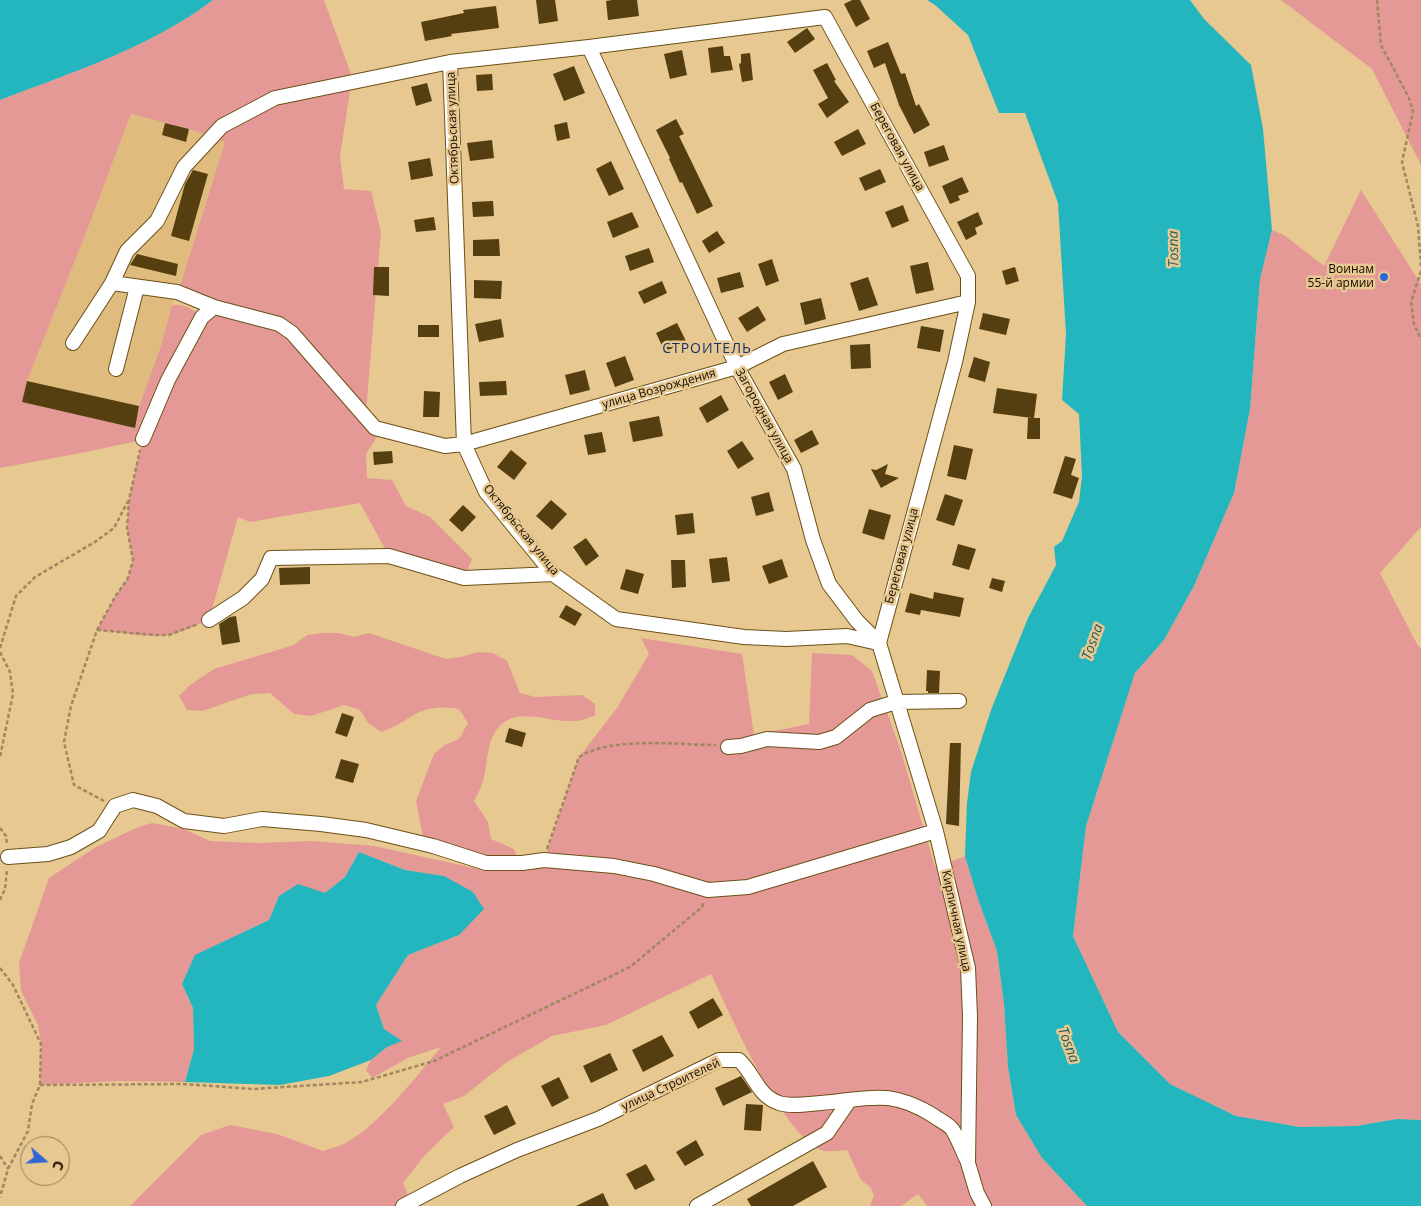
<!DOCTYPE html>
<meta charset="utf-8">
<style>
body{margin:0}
#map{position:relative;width:1421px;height:1206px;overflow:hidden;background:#e7c890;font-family:"Open Sans",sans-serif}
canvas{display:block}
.north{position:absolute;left:20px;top:1136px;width:50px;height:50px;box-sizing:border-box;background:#e7c890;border:1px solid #937c56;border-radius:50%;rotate:109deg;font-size:14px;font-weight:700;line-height:20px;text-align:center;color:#150b00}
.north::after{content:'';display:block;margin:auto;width:18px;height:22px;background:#2e67d5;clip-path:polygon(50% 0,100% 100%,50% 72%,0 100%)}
</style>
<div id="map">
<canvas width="1421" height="1206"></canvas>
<div class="north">С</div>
</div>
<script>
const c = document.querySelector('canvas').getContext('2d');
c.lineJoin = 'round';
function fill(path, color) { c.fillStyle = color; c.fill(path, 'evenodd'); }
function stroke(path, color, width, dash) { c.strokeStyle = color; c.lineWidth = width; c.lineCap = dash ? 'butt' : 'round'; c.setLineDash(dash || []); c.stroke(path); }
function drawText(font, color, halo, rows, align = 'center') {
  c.font = font + ' "Open Sans",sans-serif'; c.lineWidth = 5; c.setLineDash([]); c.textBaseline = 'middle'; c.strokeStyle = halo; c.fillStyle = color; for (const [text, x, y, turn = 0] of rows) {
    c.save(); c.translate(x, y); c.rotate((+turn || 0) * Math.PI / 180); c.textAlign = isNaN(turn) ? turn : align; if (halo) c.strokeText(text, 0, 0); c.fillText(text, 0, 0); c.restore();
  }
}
fill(new Path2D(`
 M131 114 165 123 162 135 186 141 189 129 225 142 180 286 172 305 161 346 139 406 27 381 86 233Z`), '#dfbc7d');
fill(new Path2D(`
 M213 0H324L352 77 340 157 344 189 371 191 381 232 366 412 288 322 218 303 180 286 225 142 189 129 131 114 86 233 27 381 22 402 134 427 139 406 161 346 172 305C185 304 192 309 202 317L170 386 209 317 217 314 278 330 289 338 379 434 366 454 367 478 392 480 406 506 430 517 472 559 464 578 389 556 360 503 250 522 238 517 209 620C196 625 183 632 168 635 146 638 120 632 97 630L115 597 128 578 133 560 127 528 129 500 142 440 81 453 0 468V100C73 72 151 47 213 0Z
 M1281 0H1421V165L1372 69Z
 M1361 190 1421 284V527L1380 573 1418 646 1421 648V1120L1397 1119 1356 1126 1300 1127 1236 1116 1170 1084 1118 1032 1073 936 1086 826 1135 673 1164 640 1194 586 1234 493 1250 409 1260 279 1272 230 1284 235 1324 266Z
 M323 633H338L354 637 369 633 446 659 461 657 478 652 493 653 507 661 520 693 535 697 582 695 595 704V716C589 717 582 721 576 721 547 724 509 700 492 738 486 753 487 772 481 787 479 792 476 797 474 801L488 822 491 839 514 849 519 862 489 860 424 842 416 801 434 754 445 745 459 739 468 723 459 709C417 702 415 720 381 732L368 723 360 710 344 705 311 716 294 714 270 693 252 694 202 711 187 710 179 696 190 685 214 669 294 645 307 635Z
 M641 638 742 654 754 735 809 724 812 653 852 655 872 671 900 748 935 867 966 856 979 902 997 951 1004 1004 1008 1067 1016 1115 1042 1158 1087 1206H927L918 1194 901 1206H870L874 1195 870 1187 861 1180 847 1150C840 1150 828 1153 821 1150 782 1134 730 1014 711 974L606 1025 552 1036 507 1062 464 1096 443 1104 454 1127 425 1155 403 1183 413 1206H130L201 1135 230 1125 277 1134 323 1151C329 1149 336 1147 342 1145 379 1126 414 1079 441 1047L408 1058 372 1078 366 1070 371 1060 387 1047 384 1029 376 1005 408 955 459 935 444 876 405 870 359 852 345 877 325 893 279 896 269 920 195 956 182 984 193 1008 194 1049 185 1082 118 1081 40 1085 41 1044 38 1025 21 991 19 963 49 878 96 847 136 828 152 823 184 829 210 841 257 843 313 841 374 846 488 871 544 860 579 757 617 708 649 654Z`), '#e59996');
fill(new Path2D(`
 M0 0H213C151 47 73 72 0 100Z
 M927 0H1190L1204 19 1251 65 1263 129 1272 230 1260 279 1250 409 1234 493 1194 586 1164 640 1135 673 1086 826 1073 936 1118 1032 1170 1084 1236 1116 1300 1127 1356 1126 1397 1119 1421 1120V1206H1087L1042 1158 1016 1115 1008 1067 1004 1004 997 951 979 902 965 856 967 803 971 772 991 710 1028 618 1056 565 1054 547 1062 541 1079 502 1082 476 1079 414 1062 400 1066 334 1058 203 1025 113H999L968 35 935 5Z
 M359 852 405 870 444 876 473 892 484 909 459 935 408 955 376 1005 384 1029 402 1041 387 1047 371 1060 329 1076 280 1085 185 1082 194 1049 193 1008 182 984 195 955 269 920 279 896 298 884 325 893 345 877Z`), '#23b6bf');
fill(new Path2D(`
 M536 0H555L558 21 539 24Z
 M612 0H637L639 16 608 20 606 1Z
 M852 0H860L870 19 856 27 844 4Z
 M496 6 499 28 451 34 452 36 425 41 421 22 464 13 463 10Z
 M807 28 815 39 795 53 787 42Z
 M888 42 901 74 905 73 916 106 919 104 930 125 914 134 899 105 885 63 874 68 867 51Z
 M723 46 724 56H730L733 70 711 73 708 48Z
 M682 50 687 75 670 79 664 54Z
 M750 53 753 80 742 82 739 64 741 63V54Z
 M827 63 836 80 834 81 849 102 827 118 818 104 828 98 813 70Z
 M574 66 585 93 564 101 553 74Z
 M492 74 493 90 477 91 476 75Z
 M427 83 432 101 416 106 411 87Z
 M676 119 684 134 679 136 713 206 697 214 682 182 680 183 669 159 670 158 656 130Z
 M567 122 570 138 557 141 554 125Z
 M165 123 189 129 186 142 162 135Z
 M858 129 866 144 842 156 834 142Z
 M492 140 494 158 470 161 467 143Z
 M944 145 949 160 929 167 924 152Z
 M430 158 433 176 411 180 408 162Z
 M611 161 624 189 609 196 596 169Z
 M880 169 886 182 865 191 859 178Z
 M193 170 208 174 189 241 171 236 185 184Z
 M962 177 969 192 958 196 960 200 950 204 942 186Z
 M493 201 494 216 473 217 472 202Z
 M903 205 909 221 892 228 885 212Z
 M632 212 639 227 613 238 607 222Z
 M978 212 983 224 975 228 977 234 966 240 957 222Z
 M434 217 436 230 416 232 414 220Z
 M717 231 725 243 709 253 702 241Z
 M499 239 500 256H473V240Z
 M649 248 654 262 630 271 625 256Z
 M137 254 178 264 176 276 130 265Z
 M772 259 779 281 766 286 758 264Z
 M928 262 934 290 916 294 910 266Z
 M374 267H389V296L373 295Z
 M1015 267 1019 281 1006 285 1002 271Z
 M740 272 744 287 721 293 717 278Z
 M868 277 878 305 859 311 850 283Z
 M474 280 502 281 501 299 474 298Z
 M662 281 667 293 644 304 638 292Z
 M821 298 826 319 805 325 800 303Z
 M758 306 766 320 747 332 738 318Z
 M983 313 1010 319 1006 335 979 329Z
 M501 319 504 337 479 342 475 324Z
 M677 323 686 341 665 352 656 333Z
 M418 325H439V337H418Z
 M921 326 944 330 940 352 917 348Z
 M870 344 871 368 851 369 850 345Z
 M625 356 634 380 615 387 606 363Z
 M974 357 990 362 985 382 968 377Z
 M585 370 590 390 570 395 565 375Z
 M785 374 793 392 778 400 769 382Z
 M27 381 139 406 135 428 22 402Z
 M506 381 507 395 480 396 479 382Z
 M997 388 1037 394 1034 418H1040V439H1027L1028 418H1032L993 413Z
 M424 391 440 392 439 417H423Z
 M721 395 729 410 707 423 699 408Z
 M659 416 663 436 633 442 629 422Z
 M812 430 819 444 801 453 794 440Z
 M602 432 606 452 588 455 584 435Z
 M742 441 754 459 738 469 727 451Z
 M954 445 973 449 966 480 947 476Z
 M511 450 527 463 514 480 497 467Z
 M392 451 393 463 374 465 373 452Z
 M1065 456 1076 459 1071 475 1079 478 1072 499 1053 493Z
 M888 464 885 474 899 478 881 488 871 469 876 470Z
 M769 492 774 511 756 516 751 497Z
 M945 494 963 500 954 526 936 520Z
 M551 500 567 514 552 530 536 516Z
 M463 505 476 517 462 532 449 520Z
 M869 509 891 515 884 540 862 533Z
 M693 513 695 533 677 535 675 515Z
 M586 538 599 556 586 566 573 547Z
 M958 544 976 549 969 570 952 565Z
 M727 557 730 581 712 583 709 559Z
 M782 559 788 577 769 584 762 566Z
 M671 560H685L686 587 672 588Z
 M310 567V584L280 585 279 568Z
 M626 569 644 574 638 594 620 589Z
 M992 578 1005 581 1002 592 989 588Z
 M934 592 964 598 960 617 921 610 920 615 905 612 910 593 933 599Z
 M566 605 582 614 575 626 559 617Z
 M236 616 240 642 222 645 219 624 230 617Z
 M927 670 940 671 939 693H928V691H926Z
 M342 713 354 717 347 737 335 733Z
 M509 728 526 733 522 747 505 742Z
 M950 743H961L959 826 946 824Z
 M341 759 359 764 353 783 335 778Z
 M713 998 723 1015 698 1029 689 1012Z
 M662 1035 674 1056 643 1072 632 1050Z
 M610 1053 618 1070 591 1083 583 1066Z
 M741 1076 752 1092 723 1106 715 1088Z
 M559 1077 569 1098 552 1107 541 1086Z
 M746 1104 763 1105 761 1131 744 1130Z
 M507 1105 516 1124 494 1135 484 1116Z
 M696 1140 704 1155 685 1166 676 1152Z
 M813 1161 827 1187 793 1206H751L747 1199Z
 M646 1164 655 1180 635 1190 626 1174Z
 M603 1193 609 1206H576Z`), '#553f10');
const minor = new Path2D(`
 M589 47 737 367 794 469 813 540 829 584 857 621 879 643 936 831 968 968 970 1016 968 1163 977 1193 984 1206
 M450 62 464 444 486 492 553 574 616 619 744 637 786 639 847 636 878 643
 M112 283 177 292 214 307 279 324 292 333 375 428 445 446 464 444 737 367 783 344 968 302
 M73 343 112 283 127 251 157 221 184 167 222 126 275 98 450 62 589 47 825 17 968 276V302L955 362 879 643
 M116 369 137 287
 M143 439 168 380 202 317 214 307
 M209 620 243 598 262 579 271 558 389 556 464 578 553 574
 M728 747 741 746 767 739 819 742 836 737 870 710 896 702 959 701
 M8 857 48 854 71 847 99 831 115 806 133 800 157 806 184 821 224 826 262 819 321 824 366 830 433 846 486 863H522L544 860 614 866 654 874 708 890 748 887 936 831
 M403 1206 460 1176 517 1150 598 1119 719 1060H739C755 1075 757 1095 779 1103 791 1107 808 1104 821 1103 868 1099 890 1088 934 1116 939 1120 948 1124 952 1129 958 1138 962 1150 967 1160
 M697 1206 827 1133 849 1101`);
stroke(minor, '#6b5017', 16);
stroke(new Path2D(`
 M1377 0 1381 45 1409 98 1413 112 1402 162 1418 226 1421 266
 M1421 271 1411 302 1414 324 1421 340
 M97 630 155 635H169L198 624
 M0 648 16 596 35 577 95 542 114 528 128 501
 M0 652 10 672 13 694 0 757
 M104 801 74 785 64 742 71 706 97 630 115 597 128 578 133 560 127 528 129 500 140 450
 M0 828 6 836 7 845
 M547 849 579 757C612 736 677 745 716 745
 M0 900 5 889 7 870
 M0 968 13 985 41 1044 40 1085 32 1104 28 1131 8 1169 0 1197
 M40 1085 184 1084 253 1089 362 1082 434 1061 630 967 702 907 704 901
 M0 1156 8 1169`), '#9f875f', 2.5, [4, 2.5]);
stroke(minor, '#fff', 14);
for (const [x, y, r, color] of [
 [1384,277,5,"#2e67d5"]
]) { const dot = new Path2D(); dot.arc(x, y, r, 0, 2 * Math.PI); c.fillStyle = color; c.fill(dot); stroke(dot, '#e7c890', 2); }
drawText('12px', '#150b00', '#e7c890', [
 ["Октябрьская улица",453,128,-92],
 ["Береговая улица",897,147,61],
 ["улица Возрождения",659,389,-16],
 ["Загородная улица",764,416,61],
 ["Октябрьская улица",521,530,51],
 ["Береговая улица",902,556,-75],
 ["Кирпичная улица",956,921,78],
 ["улица Строителей",671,1085,-25]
]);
drawText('12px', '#150b00', '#e7c890', [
 ["Воинам",1374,270],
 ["55-й армии",1374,284]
], 'right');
drawText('italic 14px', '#255c60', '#e7c890', [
 ["Tosna",1174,249,-91],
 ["Tosna",1093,642,-70],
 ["Tosna",1068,1045,69]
]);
c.letterSpacing = '1px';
drawText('14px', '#163268', '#e7c890', [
 ["СТРОИТЕЛЬ",707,349]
]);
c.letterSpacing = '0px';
</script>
